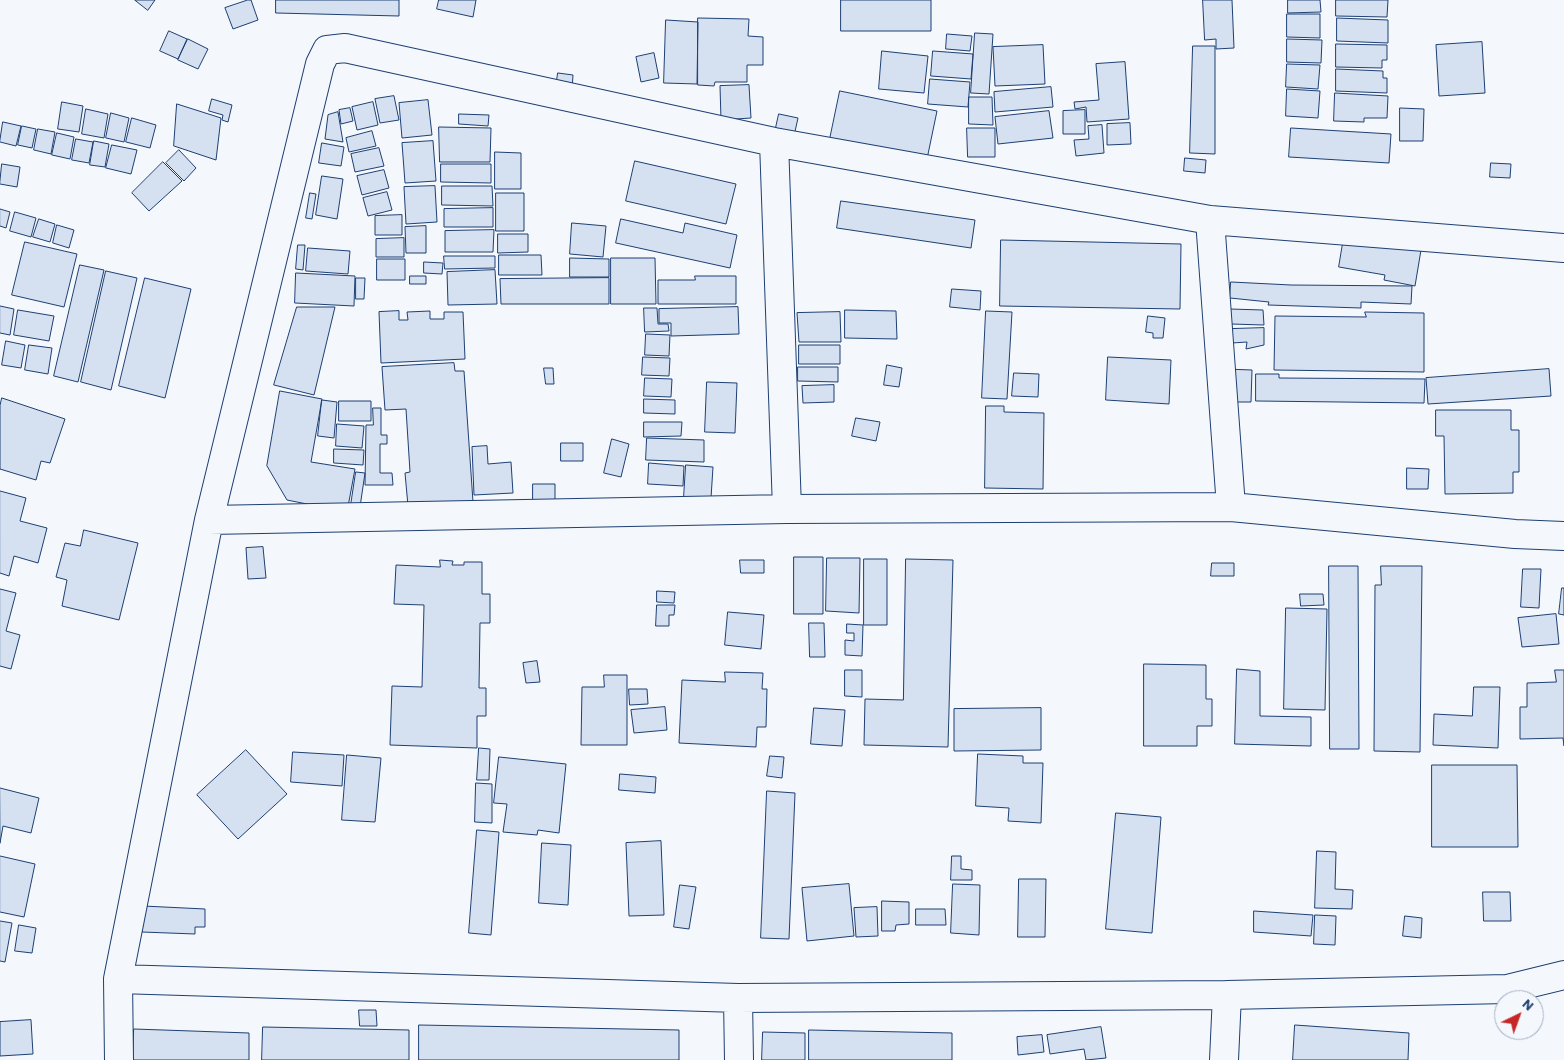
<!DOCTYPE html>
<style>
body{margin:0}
#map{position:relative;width:1564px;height:1060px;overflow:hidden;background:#f4f7fb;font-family:Barlow,sans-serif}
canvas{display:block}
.north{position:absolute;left:1494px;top:990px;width:50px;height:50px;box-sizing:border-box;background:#f4f7fb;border:1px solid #9eadc5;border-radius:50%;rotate:42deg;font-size:14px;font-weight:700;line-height:20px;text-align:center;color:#1d3f73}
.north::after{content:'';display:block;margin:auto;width:18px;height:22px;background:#c62828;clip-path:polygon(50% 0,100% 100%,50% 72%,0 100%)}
</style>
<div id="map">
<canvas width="1564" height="1060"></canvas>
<div class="north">N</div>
</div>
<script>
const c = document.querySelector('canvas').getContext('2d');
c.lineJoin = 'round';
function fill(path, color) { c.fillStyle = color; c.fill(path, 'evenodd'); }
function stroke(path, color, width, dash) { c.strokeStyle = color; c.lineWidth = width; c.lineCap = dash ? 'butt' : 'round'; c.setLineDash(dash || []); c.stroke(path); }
const building = new Path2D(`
 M135 0H155L148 10Z
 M248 0H251L258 20 233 29 225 8Z
 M276 0H399V16L276 13Z
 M439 0H476L473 17 437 9Z
 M841 0H931V31H841Z
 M1203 0H1232L1234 48 1216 49V39L1205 40Z
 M1288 0H1320L1321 12 1288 13Z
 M1336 0H1388L1387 17 1336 16Z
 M1287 14H1320V38L1287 37Z
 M698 18 749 19 748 36 763 37V65H747V82H715L714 86 698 85Z
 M1337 18 1388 20V43L1337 41Z
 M666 20 698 22 697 84 664 83Z
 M169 31 187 39 178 59 160 51Z
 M975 33 993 34 989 94 971 93Z
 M947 34 972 36 970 51 946 49Z
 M188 39 208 49 198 69 178 60Z
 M1287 39 1322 40 1321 63 1287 62Z
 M1482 42 1485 93 1439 96 1436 45Z
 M1336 44 1387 45V60H1382V68L1336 67Z
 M1043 45 1045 84 995 86 993 47Z
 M1193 46H1215V154L1190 153Z
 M882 51 928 56 924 93 879 89Z
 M933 51 973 54 971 79 931 76Z
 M654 53 659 78 641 82 636 57Z
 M1125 62 1129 119 1087 122 1086 107 1075 109 1074 102 1099 100 1096 64Z
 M1287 64 1320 65 1318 89 1286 87Z
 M1336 69 1383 71V78H1387V93L1336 91Z
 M558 73 573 75 572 90 556 87Z
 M930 79 970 82 968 107 928 104Z
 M749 85 751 118 721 120 720 86Z
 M1051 87 1053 107 995 112 994 92Z
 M1287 89 1320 91 1318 118 1286 116Z
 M840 91 937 111 927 159 830 139Z
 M1335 93 1388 96 1387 118H1364V122L1334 121Z
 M394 96 399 120 380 123 375 99Z
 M969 97H992L993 125 969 124Z
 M212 99 232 105 228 122 222 120 223 115 209 111Z
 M428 100 432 135 402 138 399 103Z
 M62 102 83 106 79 132 58 129Z
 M373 102 378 125 357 130 352 107Z
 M177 104 221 118 216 160 174 146Z
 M350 108 353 121 341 124 339 110Z
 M1400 108 1424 109 1423 141H1400Z
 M86 109 108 114 104 138 82 134Z
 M1085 110V134H1063V111Z
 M1049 111 1053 138 998 144 995 117Z
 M338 112 343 142 325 139 328 115Z
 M111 113 129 118 124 142 106 138Z
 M459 114 489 115 488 126 459 124Z
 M779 114 798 118 794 136 775 132Z
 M132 118 156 125 150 148 126 142Z
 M3 122 21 126 16 146 0 142Z
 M1130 123 1131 144 1107 145V124Z
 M1102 125 1104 153 1076 156 1074 140 1089 139 1088 126Z
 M22 126 36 129 32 148 18 145Z
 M439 127 491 128 490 162H440Z
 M967 128H995V157H968Z
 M1291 128 1391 134 1389 163 1289 157Z
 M38 129 55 132 51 154 34 150Z
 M372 131 376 146 349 152 346 138Z
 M57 133 74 137 70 159 52 155Z
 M76 139 93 142 89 163 72 160Z
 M94 141 109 144 105 167 90 165Z
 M433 141 436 181 405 183 402 143Z
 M322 143 344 147 341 166 319 163Z
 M112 145 137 150 131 174 106 168Z
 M379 148 384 166 355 172 351 154Z
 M179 150 196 168 184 181 166 163Z
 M495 152 521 153V189H495Z
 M1185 158 1206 160 1205 173 1184 171Z
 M635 161 736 184 726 224 626 201Z
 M163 162 182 181 149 211 132 193Z
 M1491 163 1511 164 1510 178 1490 177Z
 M2 164 20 167 17 187 0 184Z
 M441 164H491V183L441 182Z
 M384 170 389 188 362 195 357 176Z
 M322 176 343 179 337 219 316 215Z
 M435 186 437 222 406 224 404 187Z
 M442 186H492L493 206 442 205Z
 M387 192 392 210 368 216 363 198Z
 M310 193 316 194 312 219 306 218Z
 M496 193H524V231H496Z
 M841 201 975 220 971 248 837 228Z
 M493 208V227H444V209Z
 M0 209 10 212 6 228 0 226Z
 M15 212 36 218 31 237 10 231Z
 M402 215V235H375V216Z
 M39 219 55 224 50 242 33 237Z
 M621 219 683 233 685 223 737 235 730 268 616 243Z
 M572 223 606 226 603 257 570 254Z
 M57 225 74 230 69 248 53 243Z
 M426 226V253H406L405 227Z
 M494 230 493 252H445V231Z
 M498 234H528V252L498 253Z
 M1344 237 1421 250 1415 286 1384 280 1385 275 1339 267Z
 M404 238V257H376V239Z
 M1001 240 1181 244 1180 309 1000 306Z
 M25 242 77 254 64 307 12 295Z
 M298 245H305L303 270 296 269Z
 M308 248 350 251 348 274 306 271Z
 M499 255H541L542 275H499Z
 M444 256H495V268L445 269Z
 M570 258 609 259V277H570Z
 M611 258H655L656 304H611Z
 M377 259H405V280H377Z
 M424 262 443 263 442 274 424 273Z
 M80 265 104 270 78 382 54 376Z
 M495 270 497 304 448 305 447 272Z
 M106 271 137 278 111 390 81 382Z
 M296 273 355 276 354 306 295 303Z
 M410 276H426V284H410Z
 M695 276H736V304H658V280H695Z
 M145 278 191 289 165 398 119 386Z
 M356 278H365L364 299H356Z
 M609 278V304H501L500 279Z
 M1231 282 1291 285 1412 286 1411 304 1361 302V308L1268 305 1269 302 1230 298Z
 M952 289 981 291 980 310 950 307Z
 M0 306 14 309 10 335 0 333Z
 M297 307H335L314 395 274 385Z
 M738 307 739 334 671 336V323H659V309Z
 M644 308H657L658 324H668L669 331 645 332Z
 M1230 309 1263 310 1264 325 1231 324Z
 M18 310 54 316 49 341 14 335Z
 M845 310 896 311 897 339 845 338Z
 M399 311V320H408L407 312 430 311V319H444V312H463L465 359 381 363 379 312Z
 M986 311 1012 312 1007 399 982 398Z
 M840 312 841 342H799L797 313Z
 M1365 312 1424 313V372L1274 370 1275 316 1366 317Z
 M1148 316 1165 318 1163 338H1153V333L1146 332Z
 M1264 328V345L1246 349 1247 342 1232 343 1231 329Z
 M646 334 670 335 669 356 645 355Z
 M6 341 25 345 21 368 2 365Z
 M29 345 52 348 48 374 25 370Z
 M799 345H840V364H799Z
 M643 357 670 358 669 376 642 375Z
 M1108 357 1171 360 1169 404 1106 400Z
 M454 363 455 371H464L473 502 408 506 405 473 410 472 406 409 385 410 382 367Z
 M887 365 902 368 899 387 884 385Z
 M798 367H838V382L798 381Z
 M544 368H553L554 384H546Z
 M1225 369 1252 370 1251 402H1230Z
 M1549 369 1551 396 1428 404 1426 378Z
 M1014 373 1039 374 1038 397 1012 396Z
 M1256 374H1279V378L1425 379 1424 403 1256 401Z
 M645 378 672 379 671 397 644 396Z
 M707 382 737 383 735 433 705 432Z
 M834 385V402L803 403 802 386Z
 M280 391 322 399 311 462 355 469 347 512 287 500 267 466Z
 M2 398 65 419 50 463 41 461 36 480 0 469V406Z
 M644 399 675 400V414L644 413Z
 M322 400 337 402 334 438 318 436Z
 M339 401H371V421H339Z
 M986 406H1004V412L1044 413 1043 489 985 488Z
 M373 408H381V435H387V444H380V473H392L393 485H365L366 425H373Z
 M1436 410H1511V430H1519V472H1513V493L1445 494 1444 436H1436Z
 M856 418 880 422 876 441 852 436Z
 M644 422H682L681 436 644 437Z
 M337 424 364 426 362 448 336 446Z
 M647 438 704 440V462L646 460Z
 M612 439 629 444 621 477 604 473Z
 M561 443H583V461H561Z
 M487 446 488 464 511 462 513 493 474 495 472 447Z
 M334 449 364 450 363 465 334 463Z
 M649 463 684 466 683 486 648 484Z
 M686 465 713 467 711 498 684 497Z
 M1407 468 1429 469 1428 489H1407Z
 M356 472 365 473 360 507 351 505Z
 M533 484H555V500H533Z
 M0 491 26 498 20 521 47 528 38 563 14 556 9 576 0 573Z
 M84 530 138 543 119 620 62 606 67 580 56 577 65 543 80 546Z
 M263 547 266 578 248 579 246 548Z
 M794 557H823V614H794Z
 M827 558H860L859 613 826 611Z
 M864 559H887V625H864Z
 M906 559 953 560 948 747 864 745 865 699 903 700Z
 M440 560 453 561 452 565H464V562H482V594H490V623H480L479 688H486V716H477V748L390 745 392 686 422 687 424 605 394 604 396 565 440 567Z
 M740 560H764V573H741Z
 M1212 563H1234V576H1211Z
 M1329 566H1358L1359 749H1330Z
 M1381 566H1422L1420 752 1374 751 1375 585H1381Z
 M1523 569H1541L1539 608 1521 607Z
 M1562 588H1564V615L1559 614Z
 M0 589 16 593 6 631 20 635 11 669 0 666Z
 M657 591 675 592 674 603 657 602Z
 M1300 594H1323L1324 605 1301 606Z
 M657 605H675L674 615H669V626H656Z
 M1286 608 1327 609 1325 710 1284 709Z
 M728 612 764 615 761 649 725 645Z
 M1556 614 1559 644 1522 647 1518 618Z
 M809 623H824L825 657H810Z
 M847 624 863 625 862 656 845 655V640L854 641V633H847Z
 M537 661 540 682 526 683 523 663Z
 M1144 664 1206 665V699H1212V726H1197V746H1144Z
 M1237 669 1260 671V716L1311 717V746L1235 744Z
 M845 670H862V697L845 696Z
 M1555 670H1564V746L1563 738 1520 739V707H1527V683L1556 682Z
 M725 672 763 673 762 689H767L766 727H757L756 747 679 743 682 680 725 682Z
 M604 675H627V745H581L582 687H604Z
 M1474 687H1500L1498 748 1433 745 1434 714 1472 716Z
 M629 689H647L648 704 630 705Z
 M665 707 667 730 634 733 631 710Z
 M814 708 845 710 842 746 811 744Z
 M1041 708V750L954 751V709Z
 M479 748 490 749 489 780H477Z
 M246 750 287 794 238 839 197 795Z
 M293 752 344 755 342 786 291 782Z
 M978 754 1023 756V763H1043L1041 823 1008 821 1009 808 976 806Z
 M347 755 381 758 375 822 342 820Z
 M770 756 784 757 782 778 767 776Z
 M499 757 566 764 559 833 538 830 537 835 503 832 507 804 494 803Z
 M1432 765H1517L1518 847H1432Z
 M620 774 656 777 655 793 619 790Z
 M476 783 492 784V823L475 822Z
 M0 788 39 798 31 833 3 826 0 843Z
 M767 791 795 793 789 939 761 938Z
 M1116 813 1161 817 1152 933 1106 929Z
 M477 830 499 832 491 935 469 933Z
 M661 841 664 915 629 916 626 843Z
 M542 843 571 845 568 905 539 903Z
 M1317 851 1336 852 1335 889 1353 890 1352 909 1315 908Z
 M0 856 35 864 24 917 0 912Z
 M952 856H961V869L972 870V880H951Z
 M1019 879H1046L1045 937H1018Z
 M849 884 854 936 807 941 802 888Z
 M953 884 980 885 979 935 951 933Z
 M680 885 696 887 689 929 674 927Z
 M1483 892H1510L1511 921H1484Z
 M882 901 909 902V924L896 925 895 931H882Z
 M143 906 205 909V927H195V934L142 932Z
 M877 907 878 936 856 937 854 908Z
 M916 909H945L946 925H916Z
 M1254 911 1313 915 1311 936 1254 932Z
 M1315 915 1336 916 1335 945 1314 944Z
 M1405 916 1422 918 1421 938 1403 936Z
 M0 921 12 923 5 962 0 961Z
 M19 925 36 928 32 953 15 951Z
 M359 1010H376L377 1026H360Z
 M31 1020 33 1054 0 1056V1022Z
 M419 1025 679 1030V1060H419Z
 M1295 1025 1409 1033 1408 1060H1293Z
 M263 1027 409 1030V1060H262Z
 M1101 1027 1106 1058 1086 1060 1084 1049 1050 1054 1047 1035Z
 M134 1029 249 1033V1060H133Z
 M809 1030 952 1033V1060H809Z
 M763 1032 805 1033V1060H762Z
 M1042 1035 1044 1052 1018 1055 1017 1037Z`);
fill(building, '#d5e0f0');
stroke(building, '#1d3f73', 1);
const minor = new Path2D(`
 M774 142 787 509
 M1210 220 1231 507
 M209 520 787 509 1231 507 1515 534 1564 536
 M118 979 738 998 1227 995 1507 989 1564 975
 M738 998 739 1060
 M119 1060 118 979 209 520 320 64 327 50 345 48 774 142 1210 220 1564 248
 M1224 1060 1227 995`);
stroke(minor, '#1d3f73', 30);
stroke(minor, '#f4f7fb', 28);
</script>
